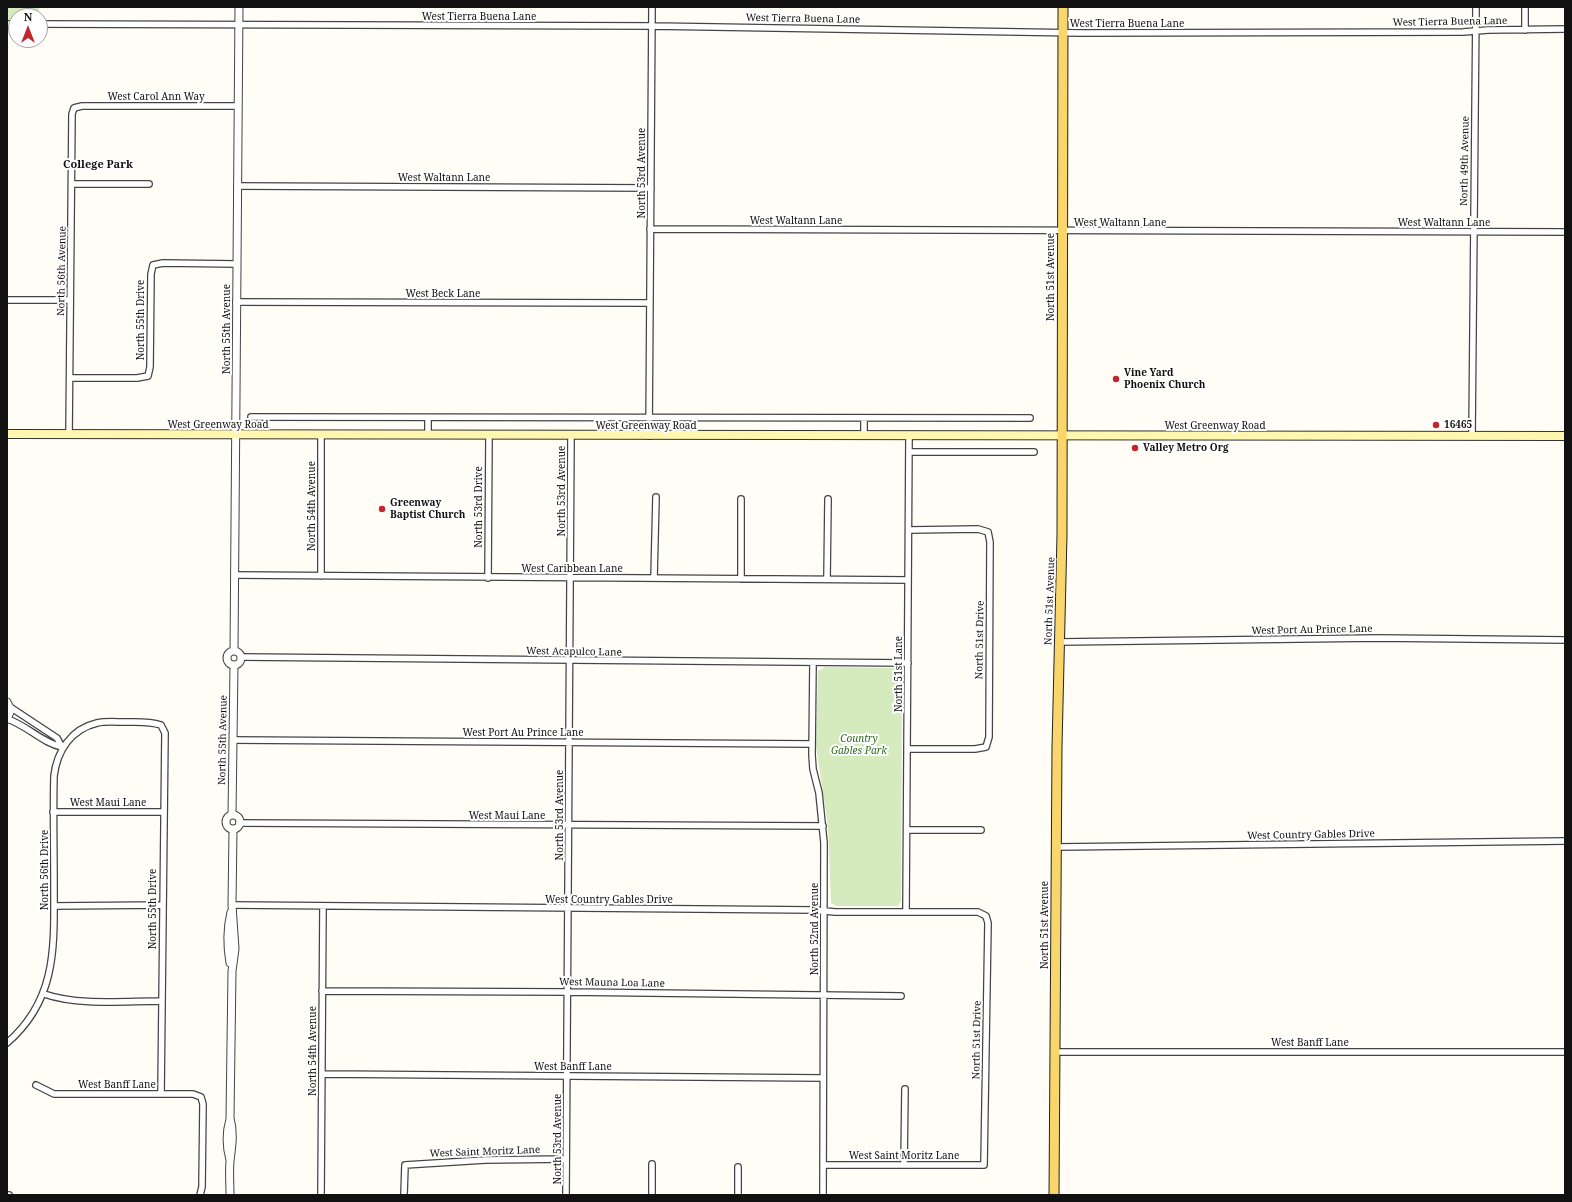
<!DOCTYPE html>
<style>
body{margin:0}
#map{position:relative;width:1572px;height:1202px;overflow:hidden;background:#fffdf5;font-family:"Noto Serif",serif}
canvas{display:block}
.frame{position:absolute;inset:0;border:8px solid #111;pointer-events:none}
.north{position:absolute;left:8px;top:8px;width:40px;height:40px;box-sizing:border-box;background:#fff;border:1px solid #a0a0a0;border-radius:50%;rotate:0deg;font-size:11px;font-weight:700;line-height:16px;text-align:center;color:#111}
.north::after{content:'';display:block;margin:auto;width:14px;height:18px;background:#c4262e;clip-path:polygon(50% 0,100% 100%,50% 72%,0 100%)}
</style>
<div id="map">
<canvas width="1572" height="1202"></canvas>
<div class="frame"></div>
<div class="north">N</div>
</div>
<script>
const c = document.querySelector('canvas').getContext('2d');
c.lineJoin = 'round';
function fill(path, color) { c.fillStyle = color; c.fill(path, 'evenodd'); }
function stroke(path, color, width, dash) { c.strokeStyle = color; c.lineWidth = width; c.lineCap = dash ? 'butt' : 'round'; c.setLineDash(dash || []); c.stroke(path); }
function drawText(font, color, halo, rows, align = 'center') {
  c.font = font + ' "Noto Serif",serif'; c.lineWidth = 4; c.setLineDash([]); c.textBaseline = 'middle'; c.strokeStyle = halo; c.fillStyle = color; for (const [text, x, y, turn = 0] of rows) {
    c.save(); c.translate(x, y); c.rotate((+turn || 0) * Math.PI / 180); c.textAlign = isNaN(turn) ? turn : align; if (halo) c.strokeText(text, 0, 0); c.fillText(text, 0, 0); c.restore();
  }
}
fill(new Path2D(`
 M7 7H39V16H16V24H7Z
 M825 667 898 668 902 672 901 901 898 906H836L831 903 828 826 816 747 818 671Z`), '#d5ebbd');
const minor = new Path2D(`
 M1525 7V30
 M7 24H16
 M40 24 652 26 1081 33 1463 32 1488 30 1565 29
 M72 184H149
 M237 186 651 188
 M650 229 1565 232
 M7 300H70
 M236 302 650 303
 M70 378H137L148 376 150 367 151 274 153 265 163 263 237 264
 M251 417 1030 418
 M864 418V436
 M69 435 72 114 74 108 82 106H238
 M428 435V418
 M649 436 652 7
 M1472 436 1476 7
 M909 452H1034
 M741 499V579
 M235 575 908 580
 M321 576V435
 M488 578 489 435
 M654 578 656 497
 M827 579 828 499
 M1059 642 1378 638 1565 640
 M241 657 908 663
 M813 663 812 755 813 769 819 793 824 843 823 1195
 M10 707 57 738 62 747
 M7 719C27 725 42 743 62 747
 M233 740 812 744
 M907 749H975L986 747 989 737 990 542 988 532 978 529 909 530
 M53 812H163
 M239 823 823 826
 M907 830H981
 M1057 847 1565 841
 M232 905 814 910 835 912H978L986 916 988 923 984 1165H823
 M54 906 162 905
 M906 912 909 436
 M322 991 567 992 901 996
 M44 994C80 1006 123 1001 162 1001
 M7 1043C58 999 54 945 54 883 54 847 53 812 54 776 57 751 71 729 97 723 105 721 116 722 125 722 137 722 149 721 161 725L165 733 161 1094
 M1055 1052H1565
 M322 1074 823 1078
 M36 1085 54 1094H193L201 1097 203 1104 202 1187 200 1195
 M904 1165 905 1089
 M7 1195H9
 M321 1195 323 906
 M404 1195 405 1165 485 1160 566 1159
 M566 1195 571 435
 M652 1195V1164
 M738 1195V1167`);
const tertiary = new Path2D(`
 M234 651 239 7
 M227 658a7 7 0 1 1 14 0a7 7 0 1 1-14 0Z
 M7 702 11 710 7 719
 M232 815 234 665
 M226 822a7 7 0 1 1 14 0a7 7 0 1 1-14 0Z
 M230 963C227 946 227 929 231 912
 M230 1119C226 1133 226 1146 230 1160
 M230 1195C230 1184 229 1172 230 1161 232 1145 234 1133 230 1118L232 971 235 949 232 905 233 829`);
const secondary = new Path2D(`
 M7 434 1565 436`);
const primary = new Path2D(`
 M1054 1195 1057 747 1062 535 1063 7`);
stroke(minor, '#444', 8);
stroke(tertiary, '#444', 9);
stroke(secondary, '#333', 10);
stroke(primary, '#222', 11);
stroke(minor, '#fff', 5.5);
stroke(tertiary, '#fff', 7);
stroke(secondary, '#fff6b0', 8);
stroke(primary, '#f9d66b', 9);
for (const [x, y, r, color] of [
 [1116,379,4,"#c4262e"],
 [1436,425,4,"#c4262e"],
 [1135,448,4,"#c4262e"],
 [382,509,4,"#c4262e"]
]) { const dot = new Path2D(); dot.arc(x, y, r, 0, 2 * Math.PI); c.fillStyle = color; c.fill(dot); stroke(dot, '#fff', 1.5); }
drawText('10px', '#111', '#fff', [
 ["West Tierra Buena Lane",479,17],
 ["West Tierra Buena Lane",803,19,1],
 ["West Tierra Buena Lane",1450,22,-1],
 ["West Tierra Buena Lane",1127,24],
 ["West Carol Ann Way",156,97],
 ["North 49th Avenue",1465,161,-89],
 ["North 53rd Avenue",642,173,-90],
 ["West Waltann Lane",444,178],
 ["West Waltann Lane",796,221],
 ["West Waltann Lane",1120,223],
 ["West Waltann Lane",1444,223],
 ["North 56th Avenue",62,271,-89],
 ["North 51st Avenue",1051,277,-90],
 ["West Beck Lane",443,294],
 ["North 55th Drive",141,320,-90],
 ["North 55th Avenue",227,329,-90],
 ["West Greenway Road",218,425],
 ["West Greenway Road",646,426],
 ["West Greenway Road",1215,426],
 ["North 53rd Avenue",562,491,-90],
 ["North 54th Avenue",312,506,-90],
 ["North 53rd Drive",479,507,-90],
 ["West Caribbean Lane",572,569],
 ["North 51st Avenue",1050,601,-88],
 ["West Port Au Prince Lane",1312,630,-1],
 ["North 51st Drive",980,640,-89],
 ["West Acapulco Lane",574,652,1],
 ["North 51st Lane",899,674,-90],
 ["West Port Au Prince Lane",523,733],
 ["North 55th Avenue",223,740,-89],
 ["West Maui Lane",108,803],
 ["North 53rd Avenue",560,815,-90],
 ["West Maui Lane",507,816],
 ["West Country Gables Drive",1311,835,-1],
 ["North 56th Drive",45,870,-90],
 ["West Country Gables Drive",609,900],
 ["North 55th Drive",153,909,-90],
 ["North 51st Avenue",1045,925,-90],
 ["North 52nd Avenue",815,929,-90],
 ["West Mauna Loa Lane",612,983,1],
 ["North 51st Drive",977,1040,-89],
 ["West Banff Lane",1310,1043],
 ["North 54th Avenue",313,1051,-90],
 ["West Banff Lane",573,1067],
 ["West Banff Lane",117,1085],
 ["North 53rd Avenue",558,1139,-90],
 ["West Saint Moritz Lane",485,1152,-2],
 ["West Saint Moritz Lane",904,1156]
]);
drawText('bold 10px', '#111', '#fff', [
 ["Vine Yard",1124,373],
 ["Phoenix Church",1124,385],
 ["16465",1444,425],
 ["Valley Metro Org",1143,448],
 ["Greenway",390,503],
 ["Baptist Church",390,515]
], 'left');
drawText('italic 10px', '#2f6b1f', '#fff', [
 ["Country",859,739],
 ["Gables Park",859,751]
]);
drawText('bold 11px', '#111', '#fff', [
 ["College Park",98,165]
]);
</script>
